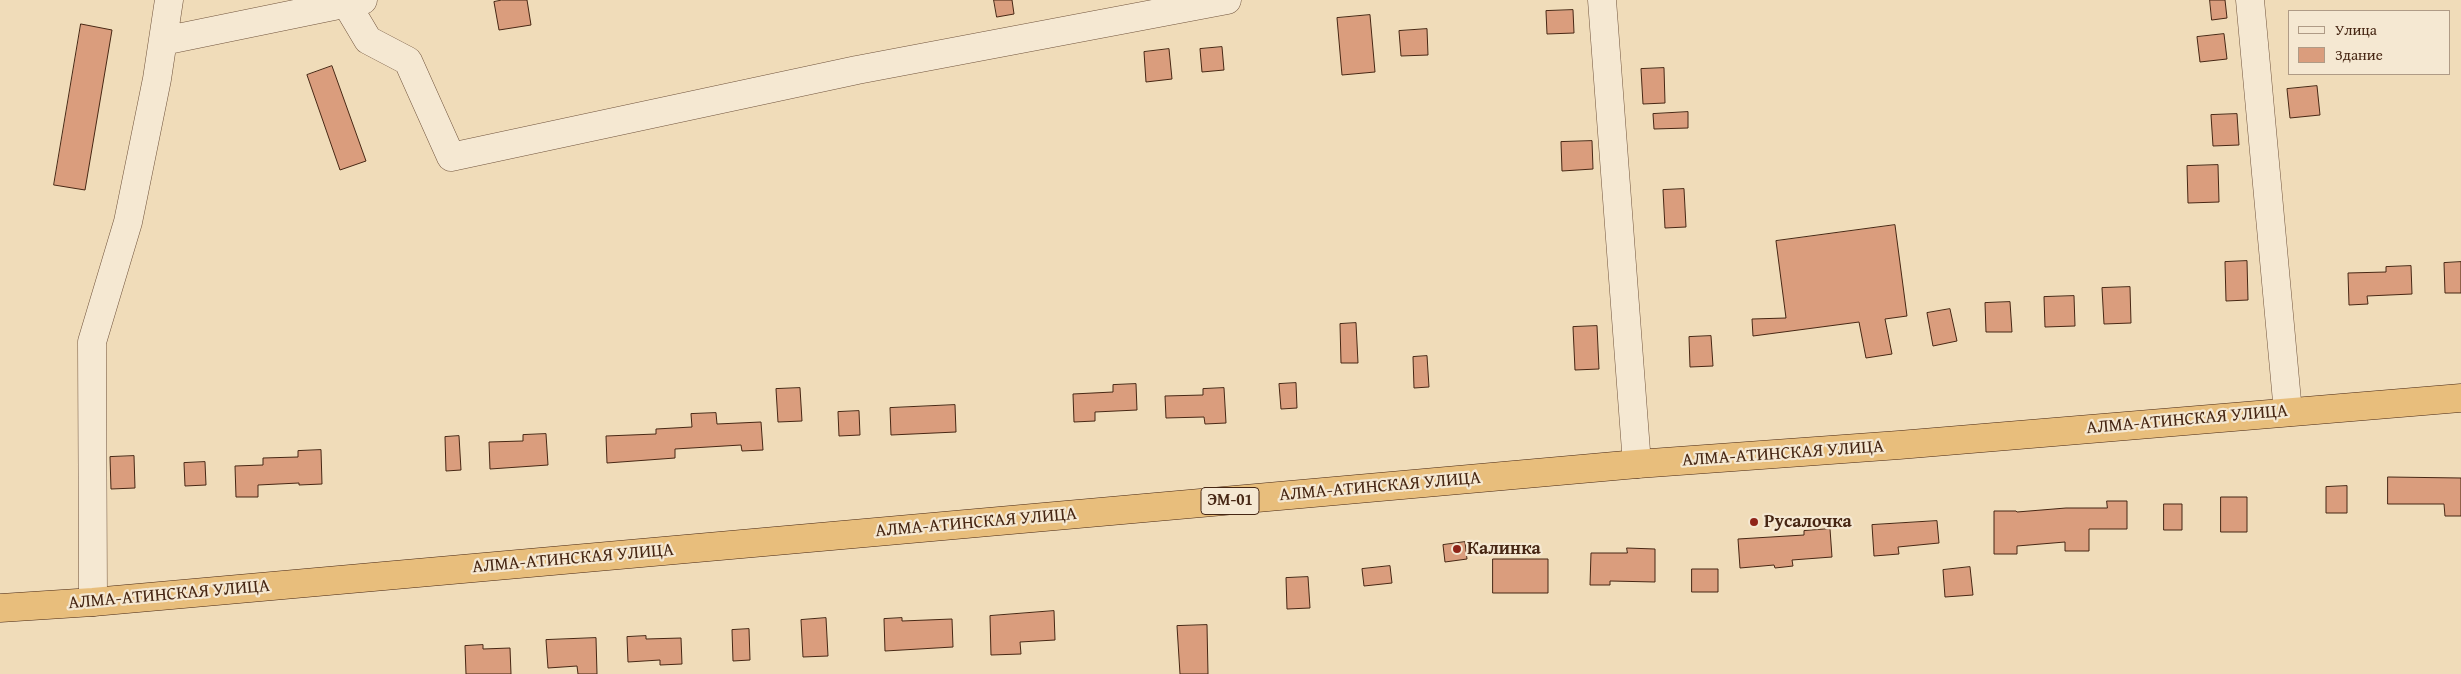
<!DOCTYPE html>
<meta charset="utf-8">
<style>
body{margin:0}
#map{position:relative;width:2461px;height:674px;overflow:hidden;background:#f0dcb9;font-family:"Gentium Book Plus",serif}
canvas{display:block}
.legend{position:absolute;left:2288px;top:10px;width:162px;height:65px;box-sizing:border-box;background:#f5e8d2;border:1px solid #af9b86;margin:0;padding:6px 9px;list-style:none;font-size:15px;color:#472714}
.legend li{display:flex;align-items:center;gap:10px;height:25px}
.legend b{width:25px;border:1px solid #af9b86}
</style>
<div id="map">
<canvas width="2461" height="674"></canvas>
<ul class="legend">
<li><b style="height:6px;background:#f5e8d2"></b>Улица</li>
<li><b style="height:14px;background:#da9d7d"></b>Здание</li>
</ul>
</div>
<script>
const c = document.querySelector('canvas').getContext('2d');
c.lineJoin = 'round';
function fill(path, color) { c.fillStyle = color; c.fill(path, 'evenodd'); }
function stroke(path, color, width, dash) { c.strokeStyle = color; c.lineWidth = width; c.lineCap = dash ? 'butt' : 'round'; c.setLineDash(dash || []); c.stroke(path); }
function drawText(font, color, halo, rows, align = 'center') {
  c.font = font + ' "Gentium Book Plus",serif'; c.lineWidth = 4.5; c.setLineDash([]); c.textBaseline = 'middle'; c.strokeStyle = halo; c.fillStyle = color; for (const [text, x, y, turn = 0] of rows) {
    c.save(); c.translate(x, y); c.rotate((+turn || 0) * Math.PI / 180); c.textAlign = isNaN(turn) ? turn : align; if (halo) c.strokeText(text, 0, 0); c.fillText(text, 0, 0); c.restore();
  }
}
const building = new Path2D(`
 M502 0H527L531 25 499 30 494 2Z
 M994 0H1012L1014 14 997 17Z
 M2210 0H2225L2227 18 2212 20Z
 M1573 10 1574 33 1547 34 1546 11Z
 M1370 15 1375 72 1342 75 1337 18Z
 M81 24 112 30 85 190 54 185Z
 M1427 29 1428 55 1401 56 1399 31Z
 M2224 34 2227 59 2200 62 2197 37Z
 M1222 47 1224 70 1202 72 1200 49Z
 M1169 49 1172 79 1146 82 1144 52Z
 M332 66 366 161 340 170 307 75Z
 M1664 68 1665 103 1643 104 1641 69Z
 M2317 86 2320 115 2290 118 2287 89Z
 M1688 112V128L1654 129 1653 114Z
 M2237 114 2239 145 2213 146 2211 115Z
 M1592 141 1593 169 1562 171 1561 142Z
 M2218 165 2219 202 2188 203 2187 166Z
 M1684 189 1686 227 1665 228 1663 190Z
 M1895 225 1907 316 1885 319 1892 354 1866 358 1859 322 1753 336 1752 319 1786 318 1776 241Z
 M2247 261 2248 300 2226 301 2225 262Z
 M2461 262V293H2445L2444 263Z
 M2411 266 2412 294 2367 296 2368 304 2349 305 2348 273 2386 272V267Z
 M2130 287 2131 323 2104 324 2102 288Z
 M2074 296 2075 326 2045 327 2044 297Z
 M2010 302 2012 332H1986L1985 303Z
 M1950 309 1957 341 1933 346 1927 313Z
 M1356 323 1358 363H1341L1340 324Z
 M1597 326 1599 369 1575 370 1573 327Z
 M1711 336 1713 366 1690 367 1689 337Z
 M1427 356 1429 387 1414 388 1413 357Z
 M1296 383 1297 408 1281 409 1279 384Z
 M1136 384 1137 410 1095 412V421L1074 422 1073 394 1113 392V385Z
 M800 388 802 421 778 422 776 389Z
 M1224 388 1226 423 1205 424 1204 417 1166 418 1165 396 1203 395V389Z
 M955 405 956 432 891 435 890 408Z
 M859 411 860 435 839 436 838 412Z
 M716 413 717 424 761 422 763 450 742 451 741 445 675 449V458L607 463 606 436 656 434V429L692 427 691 414Z
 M546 434 548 465 490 469 489 442 523 441V435Z
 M459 436 461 470 446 471 445 437Z
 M321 450 322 484 299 485V483L258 485V497H236L235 466 263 465V458L298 457V451Z
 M134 456 135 488 111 489 110 457Z
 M205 462 206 485 185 486 184 463Z
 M2388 477 2461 478V516H2445L2444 504H2388Z
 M2347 486V513H2326V487Z
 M2221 497H2247V532H2221Z
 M2107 501H2127V529H2089V551H2065V542L2017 546V554H1994V511H2016L2017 512 2066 508H2107Z
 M2164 504H2182V530H2164Z
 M1937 521 1939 543 1898 547 1899 554 1874 556 1872 525Z
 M1830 529 1832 557 1792 560 1793 566 1775 568 1774 565 1740 568 1738 539 1804 535V531Z
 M1465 542 1467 559 1445 562 1443 545Z
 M1627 548 1655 549V582L1610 581V585H1590L1591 553H1627Z
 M1493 559H1548V593H1493Z
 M1390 566 1392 583 1364 586 1362 569Z
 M1970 567 1973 595 1945 597 1943 570Z
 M1692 569H1718V592H1692Z
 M1308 577 1310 608 1287 609 1286 578Z
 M1054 611 1055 640 1020 642 1021 654 991 655 990 616Z
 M826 618 828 656 803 657 801 620Z
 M902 618V621L952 619 953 647 885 651 884 619Z
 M1207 625 1208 674H1180L1177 626Z
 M749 629 750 660 733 661 732 630Z
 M646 636V639L681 638 682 664 660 665V660L628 662 627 637Z
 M596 638 597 674H578L577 666 548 668 546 640Z
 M483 645V649L510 648 511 674H466L465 646Z`);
fill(building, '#da9d7d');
stroke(building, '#472714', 1);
const minor = new Path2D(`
 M1602 0 1637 464
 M2250 0 2288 412
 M346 3 368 40 408 61 451 157 857 70 1227 0
 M163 41 363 0
 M93 602 92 342 128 222 157 79 169 0`);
const highway = new Path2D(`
 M0 608 93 602 1637 464 1899 445 2461 398`);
stroke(minor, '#71543d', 29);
stroke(highway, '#472714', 29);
stroke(minor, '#f5e8d2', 28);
stroke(highway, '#e8be7c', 28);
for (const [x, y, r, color] of [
 [1754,522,5,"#8f2418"],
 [1457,549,5,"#8f2418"]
]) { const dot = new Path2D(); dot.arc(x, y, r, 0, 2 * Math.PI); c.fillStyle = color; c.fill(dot); stroke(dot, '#f5e8d2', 2); }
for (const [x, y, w] of [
 [1230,501,58]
]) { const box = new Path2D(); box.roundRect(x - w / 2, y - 13.5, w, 27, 4); c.fillStyle = '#f5e8d2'; c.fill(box); stroke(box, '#472714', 1); }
drawText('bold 16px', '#472714', null, [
 ["ЭМ-01",1230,501]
]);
drawText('18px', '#472714', '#f5e8d2', [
 ["АЛМА-АТИНСКАЯ УЛИЦА",2187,420,-5],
 ["АЛМА-АТИНСКАЯ УЛИЦА",1783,454,-4],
 ["АЛМА-АТИНСКАЯ УЛИЦА",1380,487,-5],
 ["АЛМА-АТИНСКАЯ УЛИЦА",976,523,-5],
 ["АЛМА-АТИНСКАЯ УЛИЦА",573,559,-5],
 ["АЛМА-АТИНСКАЯ УЛИЦА",169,595,-5]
]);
drawText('bold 18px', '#472714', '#f5e8d2', [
 ["Русалочка",1764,522],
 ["Калинка",1467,549]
], 'left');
</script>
